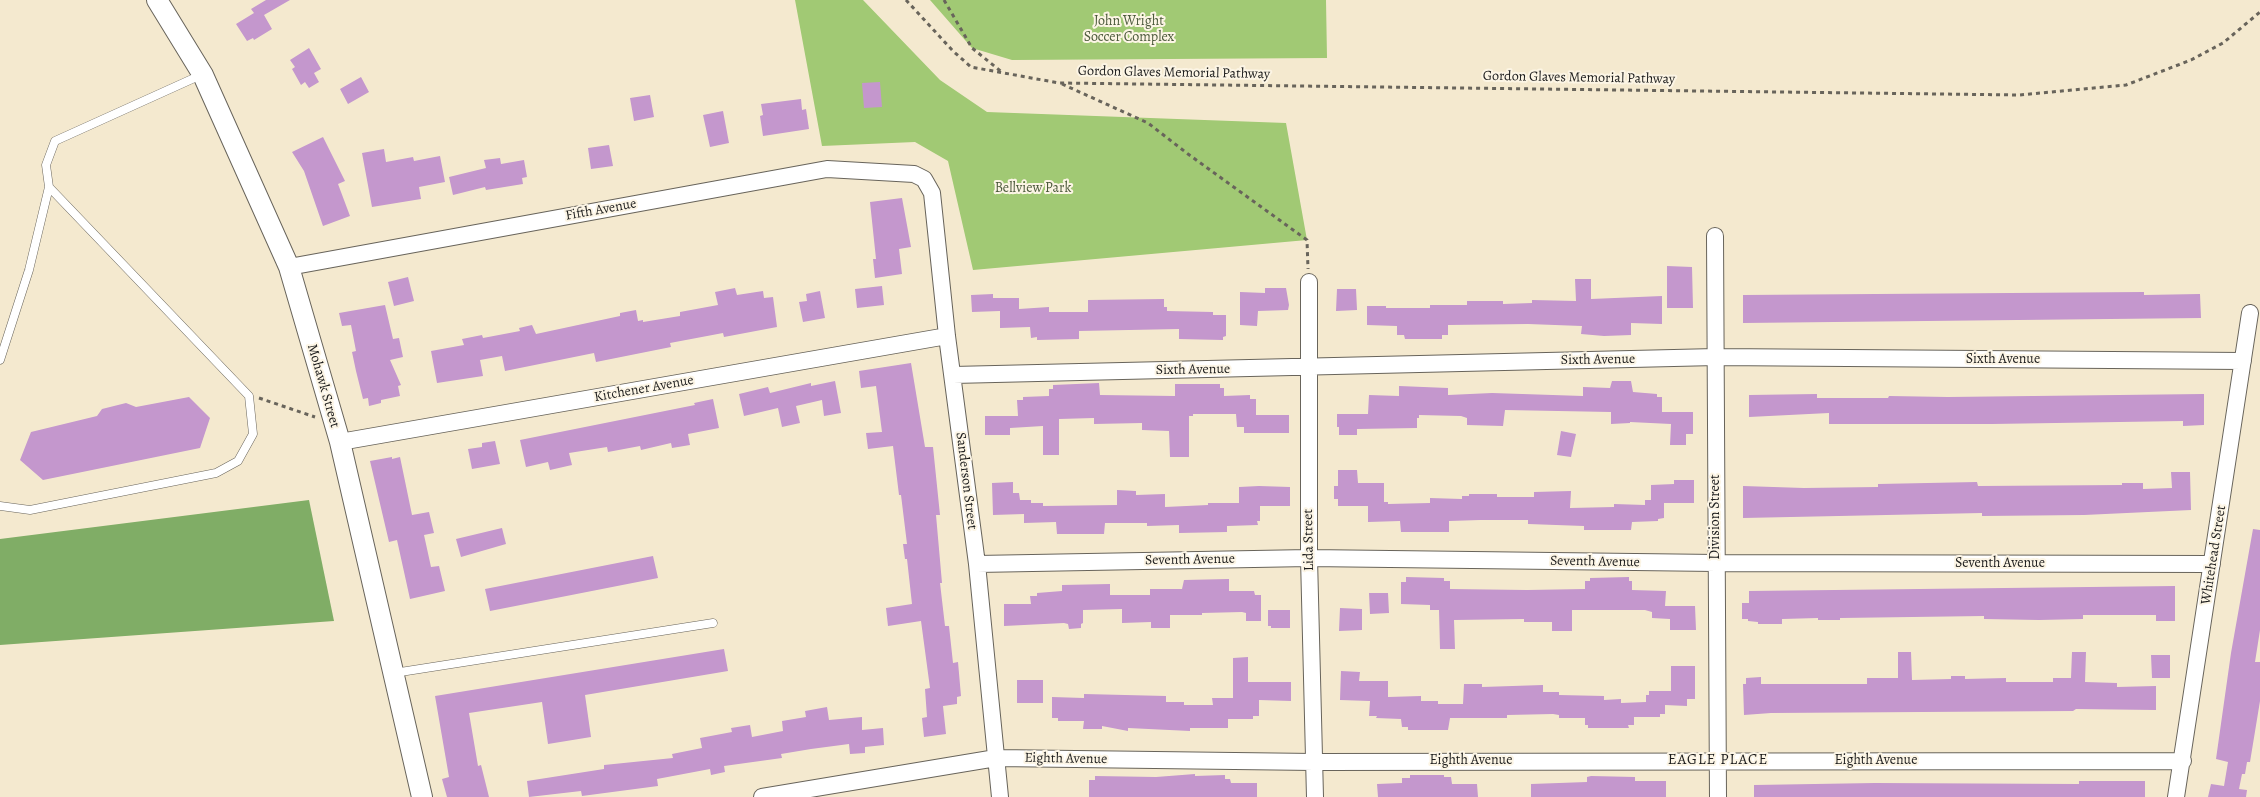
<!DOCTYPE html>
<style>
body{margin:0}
canvas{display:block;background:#f4e9cf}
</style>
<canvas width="2260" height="797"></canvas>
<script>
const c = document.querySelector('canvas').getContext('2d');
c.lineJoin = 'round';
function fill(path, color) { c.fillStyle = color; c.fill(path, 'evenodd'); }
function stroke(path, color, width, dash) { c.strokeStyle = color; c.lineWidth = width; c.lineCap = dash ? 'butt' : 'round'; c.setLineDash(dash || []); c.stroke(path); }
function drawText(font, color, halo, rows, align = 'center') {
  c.font = font + ' Alegreya,serif'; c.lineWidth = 4; c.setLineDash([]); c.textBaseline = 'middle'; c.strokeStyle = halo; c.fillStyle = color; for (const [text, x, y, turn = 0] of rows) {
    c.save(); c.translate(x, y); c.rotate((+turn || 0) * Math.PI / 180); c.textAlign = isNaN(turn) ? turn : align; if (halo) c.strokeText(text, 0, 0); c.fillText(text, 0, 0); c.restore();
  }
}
fill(new Path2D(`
 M795 0H863L940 80 987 112 1286 123 1307 240 973 270 948 161 915 142 822 146Z
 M930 0H1326L1327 58 1012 60 972 48Z`), '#a1c974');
fill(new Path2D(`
 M309 500 334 621 0 645V539Z`), '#80ad66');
fill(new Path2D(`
 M266 0H290L264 15 272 29 254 40 253 38 247 41 236 24 254 13 251 9Z
 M309 48 321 69 314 73 319 82 309 88 305 82 301 85 292 69 295 67 290 60Z
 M361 77 369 92 348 104 340 89Z
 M880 82 882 107 864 108 862 83Z
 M650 95 654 117 634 121 630 98Z
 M801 99 802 110 806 109 809 129 763 136 760 116 763 115 761 104Z
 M723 111 729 143 710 147 703 115Z
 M323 137 345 181 338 184 350 216 323 226 304 171 292 152Z
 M609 145 613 166 591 169 588 148Z
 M384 149 386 162 413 157 414 161 440 156 445 182 419 187 421 199 372 207 362 153Z
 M500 158 501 164 524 160 527 177 522 178 523 184 486 190 485 187 453 195 449 177 486 168 484 160Z
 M902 198 911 247 899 249 902 274 875 278 873 259H876L870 202Z
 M1667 266 1692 267 1693 308H1667Z
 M408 277 414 301 394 306 388 282Z
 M1575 279H1591V299L1662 296V324L1631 323V335L1604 336 1581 334 1582 326 1528 324 1448 325V335H1442V339H1405L1404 335H1397V326L1367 325V306H1386V308H1430V305H1467V301H1503V304L1532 303V300L1576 301Z
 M882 286 884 305 857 308 855 289Z
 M735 288 737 295 763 291 764 298 773 297 777 327 724 337 723 333 670 343 671 347 596 362 594 353 505 371 502 356 480 360 483 376 437 383 431 351 464 345 462 339 482 335 483 338 520 331 519 328 532 325 536 334 620 316V313L636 310 638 321 643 320V322L680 316V312L718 305 715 292Z
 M1265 288H1286L1289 305 1288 310 1258 311 1257 326 1240 325V292L1265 293Z
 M1337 289H1356L1357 310 1336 311Z
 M820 291 825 318 803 322 799 302 807 301 806 294Z
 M2144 292V295L2200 294 2201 318 1743 323V295Z
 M993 294V298H1019V309L1049 307V312H1088V300L1164 299V307H1167V311L1213 312V315H1226V336L1223 337V340L1179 339V329L1079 331V339L1037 340V337L1031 338 1030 327 1000 328V311L972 312 971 295Z
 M385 305 393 339 399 338 403 357 390 360 401 385 398 386 400 396 381 400V403L369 406 368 398 363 399 356 371 352 352 356 351 351 325 342 326 339 313Z
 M911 363 925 447H933L940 515H936L942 583H940L945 626H949L953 663 958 662 961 696 957 697V704L943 706 946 734 924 737 922 718 927 717 925 689 930 688 921 621 888 626 886 608 912 604 907 559H905L903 544H907L901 495H899L893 446 868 449 866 433 882 432 876 386 861 388 859 371Z
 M835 381 841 413 824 416 822 400 796 406 800 423 782 427 778 408 744 416 739 394 768 387 770 393 811 383V386Z
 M1612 381H1631L1633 392 1657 394V397H1662V412H1693V434H1686V445H1670L1671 424 1630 422V423L1611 424V412L1505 410 1503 426 1467 425V418L1461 416 1419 415V418H1417V428L1357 429V435H1339V427H1337V414H1368L1369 395 1399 396V386L1448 388V395L1492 393 1583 396V387L1610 388Z
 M1099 383 1100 395 1175 396V384H1220V388H1224V396L1250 395V399H1256V415H1289V433H1244V427H1237L1236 414H1193V416H1189V457H1170L1169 431 1142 430V423L1094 424V418L1059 419V455H1043V426L1010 428V435H985V416H1018L1017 400H1023V397L1049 396V389H1053V385Z
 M1817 394V398H1888L1889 396 1948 397 2204 394V425L2183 426V421L1992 424H1829V413L1749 417V395Z
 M189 397 210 418 200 448 43 480 20 460 31 432 97 416 102 409 126 403 136 407Z
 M713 399 719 428 688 434 690 445 672 448 671 443 641 450 640 446 608 452 607 447 569 453 572 465 550 470 548 462 526 467 520 440 695 405 694 403Z
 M1561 431 1576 434 1571 457 1557 455Z
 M495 441 500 464 472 469 468 449 482 447V443Z
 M392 457V459L400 457 412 515 429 512 434 533 424 535 431 567 439 566 445 591 410 599 397 540 389 542 370 461Z
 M1338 470H1357L1358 483H1384V502H1388V504L1430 503V498L1462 499V496H1469V494H1497V497H1534V492L1571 491 1570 508 1614 507V504L1645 505V500H1651V485L1674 484V480H1694V503H1664V518L1658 519V521L1632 522 1631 530H1584V526L1528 524V520H1480L1449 521V532H1401L1400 521 1368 522V506H1338V499H1334V486H1338Z
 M2171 472H2190L2191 510 2084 515 1982 516V513L1743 518V486L1804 488 1878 487V484L1977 482 1978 486 2122 485V483H2143V489L2172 488Z
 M1013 482V493H1019L1020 500H1031V503H1043V506L1117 505V490L1136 491V495L1165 494V507L1208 505V503H1239V487L1259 486 1290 487V506H1260V521H1257L1258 525 1227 526V532L1179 533V525L1147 526V523H1105L1104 534H1057L1056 522 1024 523V514L993 515 992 483Z
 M502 528 506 544 461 557 456 539Z
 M2253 529 2260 530V630L2255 662H2260V701L2250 762H2247L2245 774H2242L2239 789 2247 790 2246 797H2208L2211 784 2224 786 2228 762 2216 759 2231 653Z
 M653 556 658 578 490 611 485 589Z
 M1406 577 1444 578V581H1450V589L1527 590 1585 589V581H1590V578L1629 577V581H1632V590L1666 591 1665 606H1695L1696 630H1670V619L1652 618V612L1645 610H1572V631H1552V622H1524V619L1454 620 1455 649H1440L1439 610H1430V605L1401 604V582H1406Z
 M1229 579V591H1254L1255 595H1261V621H1246V613L1242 612 1202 613V615H1170V628H1151V622L1122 623V609L1083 610V623L1081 624V628L1069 629 1068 624 1064 623 1004 626V604H1031L1030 596H1037V593L1062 591V585L1110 584V595H1150V589H1182L1184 580Z
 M2175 586V621H2156V615H2083V619L2039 620 1984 619V616L1840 618V620H1818V618L1782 619V624H1758V622L1748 621V619H1742V603H1749V591Z
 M1369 593H1388L1389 613 1370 614Z
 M1340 608 1362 609V630L1339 631Z
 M1268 610H1290V628H1271V626H1268Z
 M724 649 728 671 585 695 591 737 548 744 542 702 469 713 478 766 481 765 489 797H447L442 779 449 777 435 696Z
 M1898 652H1911L1912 680 1951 679V676H1965V679L2006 678V682H2053V678H2071L2072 652H2086L2085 682 2117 683V687L2156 686V710L2076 709 2073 711 1771 713 1744 715 1743 684H1746V678L1761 677V684H1867V678H1898Z
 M2151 655H2170V678H2152Z
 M1248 657V682H1291V701L1259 700V716H1253V719H1228V728H1190V731L1128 728V731L1102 726V729H1083L1084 721H1058V718H1052V697L1084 698V694L1166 696V702H1184V705H1213L1212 698H1233V658Z
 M1671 666H1695V699H1687V706L1665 705V714H1660V717H1634V725H1628L1629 728H1588V725H1585V718H1559V715L1553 714 1507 715V718H1450L1448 730H1408V727H1402L1401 719 1376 718 1377 716H1369L1370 701 1340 700 1341 671 1360 672 1359 681H1388V697L1421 696V701H1438V704H1463L1464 684H1482V687L1543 685V692H1559V695L1604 696V700L1621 699V703L1646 702V695H1649V691H1671Z
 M1017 680H1043V703H1017Z
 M827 707 829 720 862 717V730L883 728 884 745 865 747V753L850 754 849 744 811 749 781 754 782 758 724 766 725 772 711 775 710 769 657 779 658 786 582 796 581 791 529 797 527 781 604 769V765L673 758 672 754 702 748 700 738 732 732 731 728 750 725 752 737 783 731 782 721 806 717 805 711Z
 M1195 774V776L1225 775V779H1230L1231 783H1257V797H1089V780H1095V776L1156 777Z
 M1410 775H1444V777H1451L1452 784H1477L1478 797H1378L1377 784 1402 783V778H1410Z
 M1591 776 1635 777V781H1666V797H1531V784L1587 782V777Z
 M2079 781H2145V797H1754V785L1875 783 2079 784Z`), '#c497cd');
const service = new Path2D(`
 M0 360 29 270 49 187 46 165 55 141 201 75
 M0 506 30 510 216 473 238 461 253 434 249 396 49 187
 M394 673 713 623`);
const minor = new Path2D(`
 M1715 236 1718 797
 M289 267 827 169 914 174 924 179 932 193 947 336 977 564 1000 797
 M1309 282V558L1315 797
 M953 375 1716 357 2243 361
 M340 442 947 336
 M977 564 1309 558 1716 563 2212 564
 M762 797 996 758 1314 762 2183 761
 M2176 797 2250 313`);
const tertiary = new Path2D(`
 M157 0 203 75 289 267 340 442 422 797`);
stroke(service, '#68645b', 9);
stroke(minor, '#68645b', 18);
stroke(tertiary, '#68645b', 22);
stroke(new Path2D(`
 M906 0 953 51 971 67 1059 83 2019 95 2126 85 2191 60 2223 43 2260 12
 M944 0 972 48 1003 73
 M1062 84 1148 123 1188 154 1307 240 1308 269
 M259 398 315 417`), '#68645b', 3, [4, 4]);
stroke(service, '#fff', 8);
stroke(minor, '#fff', 16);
stroke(tertiary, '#fff', 20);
drawText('14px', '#4b593b', '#fcf5e5', [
 ["John Wright",1129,22],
 ["Soccer Complex",1129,38],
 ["Bellview Park",1033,189]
]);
drawText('14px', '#1c1c1c', '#fcf5e5', [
 ["Gordon Glaves Memorial Pathway",1174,73,1],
 ["Gordon Glaves Memorial Pathway",1579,78,1],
 ["Fifth Avenue",601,210,-10],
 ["Sixth Avenue",1598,360,-1],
 ["Sixth Avenue",2003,360],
 ["Sixth Avenue",1193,370,-1],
 ["Mohawk Street",323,386,74],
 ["Kitchener Avenue",644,389,-10],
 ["Sanderson Street",966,481,83],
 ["Division Street",1716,517,-90],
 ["Lida Street",1309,540,-91],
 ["Whitehead Street",2214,555,-81],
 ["Seventh Avenue",1190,560,-1],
 ["Seventh Avenue",1595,562,1],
 ["Seventh Avenue",2000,564],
 ["Eighth Avenue",1066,759,1],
 ["Eighth Avenue",1471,761],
 ["Eighth Avenue",1876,761]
]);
c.letterSpacing = '1px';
drawText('15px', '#1c1c1c', '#fcf5e5', [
 ["EAGLE PLACE",1718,760]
]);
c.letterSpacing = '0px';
</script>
